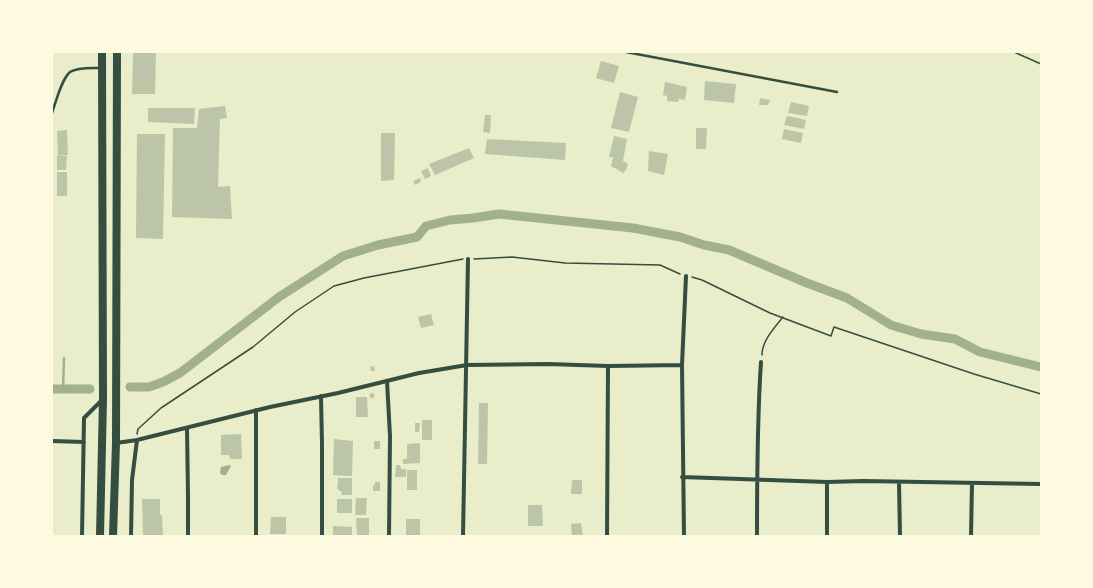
<!DOCTYPE html>
<style>
body{margin:0}
#map{position:relative;width:1093px;height:588px;overflow:hidden;background:#e9edc9;font-family:"Work Sans",sans-serif}
canvas{display:block}
.frame{position:absolute;inset:0;border:53px solid #fefae0;pointer-events:none}
</style>
<div id="map">
<canvas width="1093" height="588"></canvas>
<div class="frame"></div>
</div>
<script>
const c = document.querySelector('canvas').getContext('2d');
c.lineJoin = 'round';
function fill(path, color) { c.fillStyle = color; c.fill(path, 'evenodd'); }
function stroke(path, color, width, dash) { c.strokeStyle = color; c.lineWidth = width; c.lineCap = dash ? 'butt' : 'round'; c.setLineDash(dash || []); c.stroke(path); }
fill(new Path2D(`
 M229 465 231 466C230 468 227 473 226 475H222L220 473 221 467Z`), '#a3b18a');
stroke(new Path2D(`
 M63 389 64 358`), '#a3b18a', 2.5);
stroke(new Path2D(`
 M130 387H149L163 382 180 373 279 297 343 256 378 245 417 237 426 226 450 220 473 218 499 214 633 228 680 237 704 245 729 250 807 283 847 298 891 325 921 334 955 339 980 352 1041 367
 M52 389H90`), '#a3b18a', 9);
fill(new Path2D(`
 M133 52H156L155 94H132Z
 M601 61 619 66 614 83 596 78Z
 M705 81 736 84 734 103 704 100Z
 M665 82 687 87 685 100 679 99 678 102 667 101V96L663 95Z
 M620 92 638 97 629 132 611 128Z
 M760 98 770 100 768 105H759Z
 M791 102 809 106 807 116 788 113Z
 M225 106 227 118 220 119 218 187 230 186 232 219 172 217 173 128H197L199 109Z
 M148 108H195L194 124 148 122Z
 M485 115H491L490 133 483 132Z
 M787 116 806 120 804 129 784 125Z
 M696 128H707L706 149H696Z
 M784 129 803 133 801 143 782 139Z
 M67 130 68 155 58 156 57 131Z
 M381 133H395L394 180 381 181Z
 M137 134H165L163 239 136 238Z
 M614 136 627 139 623 161 628 164 626 170 623 173 611 166 613 157H609Z
 M487 139 566 143 565 160 485 154Z
 M469 148 474 158 435 175 429 164Z
 M649 151 668 154 664 175 648 171Z
 M57 156H67L66 170H57Z
 M428 168 431 176 425 179 421 171Z
 M57 172H67V196H57Z
 M420 178 421 182 415 185 413 181Z
 M431 314 434 325 421 328 418 317Z
 M374 366 375 371H371L370 367Z
 M373 393 375 396 371 399 369 394Z
 M356 397H367L368 417H356Z
 M479 403H488L487 464H478Z
 M422 420H432V440H422Z
 M415 423H420L419 432H415Z
 M241 434 242 459H230L229 455H221V435Z
 M334 439 353 441 352 476 333 475Z
 M374 441H380V449H374Z
 M420 443V463L403 464V459H407V444Z
 M396 465H400L401 469H406V477H395Z
 M407 470H417V490H407Z
 M338 478H352V495H341L342 492 338 490 337 485 338 483Z
 M572 480H582V494H571Z
 M375 482H380V491H373V485H375Z
 M356 498H367L366 515H355Z
 M142 499H160V515H162L163 536H143Z
 M337 499H352V513H337Z
 M528 505H542L543 526H528Z
 M271 517H286V534H270Z
 M356 518H369V535L357 536Z
 M406 519H420V536H406Z
 M581 523 583 536H572L571 524Z
 M333 526 352 527V536L333 535Z`), '#bcc5a7');
stroke(new Path2D(`
 M1014 52 1041 64
 M474 259 512 257 565 263 660 265 680 274
 M692 277 702 280 770 313 831 336 834 327 974 374 1041 394
 M762 355C762 341 774 328 783 317
 M137 434 138 429 161 408 253 347 295 312 334 286 364 278 463 259`), '#344e41', 1.5);
stroke(new Path2D(`
 M626 52 837 92
 M52 113C56 102 61 80 70 72 77 67 93 68 101 68`), '#344e41', 2.5);
stroke(new Path2D(`
 M387 381 390 436 389 536
 M321 396 322 445V536
 M256 410V536
 M187 428 188 496V536
 M52 441 84 442
 M116 443 137 440 270 407 338 393 419 373 467 365 548 364 608 366 682 365
 M682 477 827 482 863 481 1041 484
 M827 482V536
 M899 482 900 536
 M82 536 84 418 102 400
 M131 536 132 480 137 440
 M463 536 468 259
 M607 536 608 366
 M684 536 682 365 686 276
 M757 536C757 478 757 420 761 362
 M971 536 972 483`), '#344e41', 4);
stroke(new Path2D(`
 M100 536 103 399 102 52
 M113 536 116 443 117 52`), '#344e41', 8);
</script>
